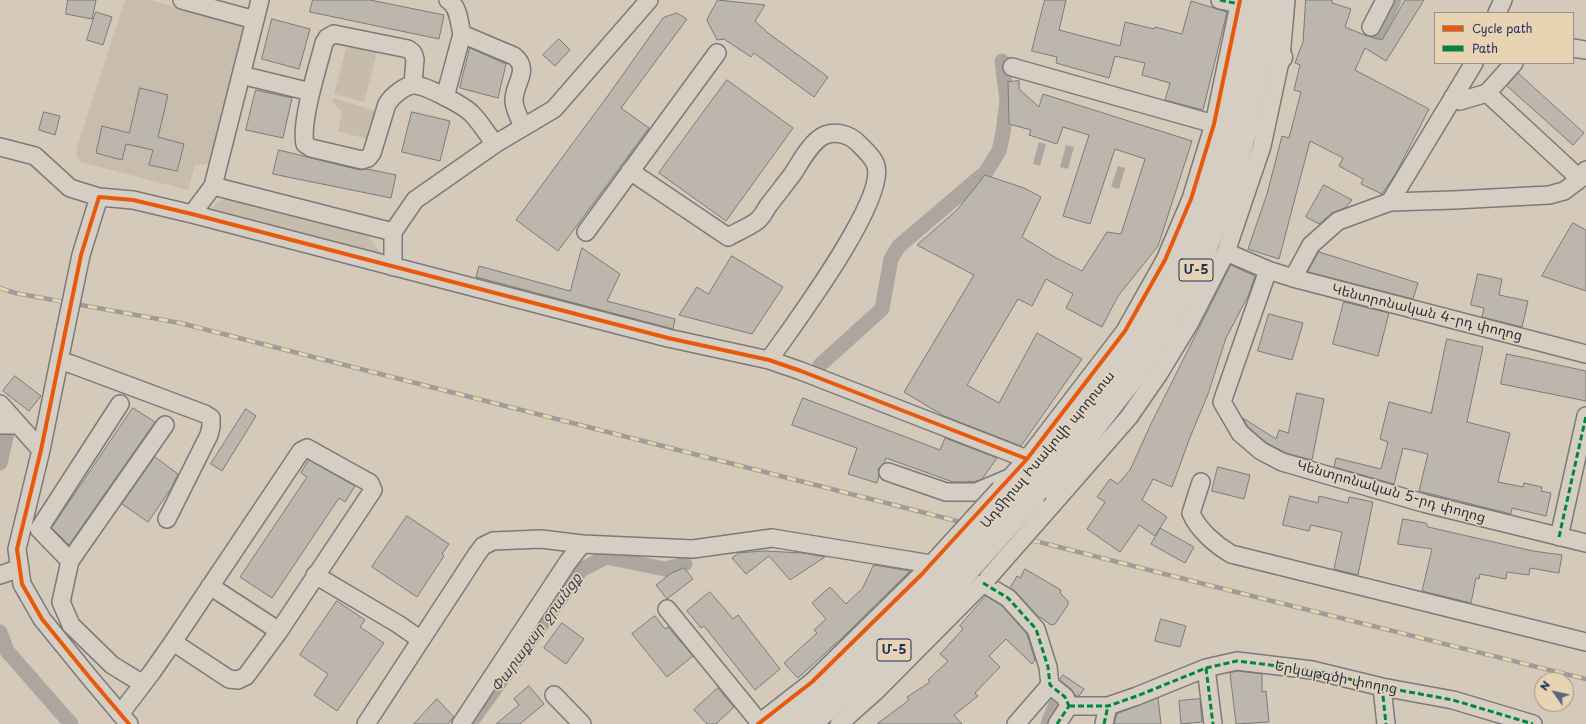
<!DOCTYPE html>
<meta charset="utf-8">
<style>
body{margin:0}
#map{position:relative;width:1586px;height:724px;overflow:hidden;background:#d5caba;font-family:"Playpen Sans",sans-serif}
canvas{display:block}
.legend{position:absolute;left:1434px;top:12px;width:140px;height:52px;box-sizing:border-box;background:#e8d4b2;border:1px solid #969290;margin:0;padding:5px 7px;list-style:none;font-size:12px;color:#1b2f5e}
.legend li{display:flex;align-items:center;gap:8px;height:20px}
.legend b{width:20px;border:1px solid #969290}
.north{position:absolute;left:1534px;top:672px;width:40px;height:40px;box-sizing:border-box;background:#e8d4b2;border:1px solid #969290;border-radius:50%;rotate:304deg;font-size:11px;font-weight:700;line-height:16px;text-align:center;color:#1b2f5e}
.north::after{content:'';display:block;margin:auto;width:14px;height:18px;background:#5c657e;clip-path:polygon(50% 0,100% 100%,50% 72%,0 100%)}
</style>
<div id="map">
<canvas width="1586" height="724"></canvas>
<ul class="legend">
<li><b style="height:5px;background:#e8590c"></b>Cycle path</li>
<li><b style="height:5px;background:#00873e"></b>Path</li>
</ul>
<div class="north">N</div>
</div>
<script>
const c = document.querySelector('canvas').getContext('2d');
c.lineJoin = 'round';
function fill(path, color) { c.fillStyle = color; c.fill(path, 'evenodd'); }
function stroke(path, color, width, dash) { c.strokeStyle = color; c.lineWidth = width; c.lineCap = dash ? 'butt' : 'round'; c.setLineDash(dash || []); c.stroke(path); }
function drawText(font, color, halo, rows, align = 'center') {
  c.font = font + ' "Playpen Sans","Noto Sans Armenian",sans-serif'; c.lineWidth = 3; c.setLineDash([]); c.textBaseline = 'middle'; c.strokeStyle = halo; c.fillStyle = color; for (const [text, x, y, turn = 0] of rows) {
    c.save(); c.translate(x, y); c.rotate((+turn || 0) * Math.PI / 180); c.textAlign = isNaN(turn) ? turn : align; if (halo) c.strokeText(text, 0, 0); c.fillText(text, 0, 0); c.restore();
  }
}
fill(new Path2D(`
 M125 0H150L246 27 215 157 207 164 195 165 188 190 80 162 76 154 78 144Z`), '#c8bcac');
fill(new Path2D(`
 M348 41 378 49 364 102 334 94Z
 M333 98 380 112 373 141 338 131 342 112 332 102Z
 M231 199 368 235 382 255 376 257 211 211C214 201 221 200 231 199Z`), '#c7bcab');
fill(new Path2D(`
 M1039 142 1046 144 1040 166 1033 164Z
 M1066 145 1074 147 1068 169 1060 167Z
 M1118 166 1125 168 1119 189 1111 187Z`), '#ada69f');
stroke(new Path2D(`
 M1376 39 1394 0
 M820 365 882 309 891 259 899 246 986 172 999 151 1003 133 1007 100 1002 61
 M0 463 7 433
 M0 632 7 651 71 724
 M473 719 581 570 606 557 665 569 685 564
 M1048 724 1057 701`), '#ada69f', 15);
const building = new Path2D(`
 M68 0H96L92 19 66 14Z
 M313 0H370L444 15 439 39 310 12Z
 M718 0 765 5 755 21 768 33 828 77 814 97 754 53 751 57 724 39 717 40 707 20Z
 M1045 0H1066L1059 30 1120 46 1125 22 1154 29 1155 27 1182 34 1191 1 1227 12 1203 110 1165 100 1170 83 1142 75 1145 63 1115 56 1109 78 1056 63 1057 57 1032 51Z
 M1306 0H1332V3L1351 9 1345 27 1367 36 1382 40 1405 0H1424L1386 61 1365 48 1355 70 1429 109 1396 173 1382 194 1361 184 1363 179 1339 166 1343 158 1310 141 1279 259 1248 249 1267 194 1282 136 1289 138 1301 92 1294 90 1300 65 1295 63 1303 42Z
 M96 12 112 17 103 45 87 40Z
 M677 13 687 19 621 108 649 128 558 251 516 220 607 97 663 18Z
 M272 19 310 29 299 69 262 59Z
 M559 39 570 50 555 66 543 55Z
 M470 48 506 64 498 98 460 88Z
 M1518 73 1584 133 1573 145 1507 86Z
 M727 80 793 128 726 221 659 173Z
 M1019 81V89L1039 107 1043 94 1192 141 1158 246 1118 296 1102 327 1066 308 1073 294 1046 279 1032 306 1018 299 967 385 999 403 1037 333 1082 359 1021 446 944 416 904 392 974 275 917 245 957 210 985 175 1024 188 1041 197 1022 237 1056 258 1082 271 1107 232 1121 234 1145 159 1115 149 1090 224 1063 216 1089 135 1063 127 1057 144 1029 135 1031 130 1009 124 1008 82Z
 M140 88 168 95 158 137 184 144 177 171 149 165 153 150 126 144 122 160 96 153 102 126 129 133Z
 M256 90 292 98 283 138 246 130Z
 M44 112 60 116 55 135 39 130Z
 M412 112 450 121 440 161 402 152Z
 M279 150 360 170 367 169 396 175 391 198 273 174Z
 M1324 185 1352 200 1345 208 1332 213 1319 224 1306 217Z
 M1573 223 1586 230V291L1542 276Z
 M582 248 620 274 607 301 675 319 673 329 476 277 479 266 570 291Z
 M1319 252 1418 283 1413 299 1308 272Z
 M732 256 783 287 752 334 679 315 697 287 708 294Z
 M1231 265 1255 276 1249 294 1226 338 1208 394 1189 440 1172 487 1153 479 1142 500 1167 517 1160 528 1194 547 1185 563 1151 544 1160 528 1155 536 1139 525 1120 552 1087 529 1105 502 1097 497 1110 479 1118 484 1130 470 1151 424Z
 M1478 274 1502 279 1499 295 1528 301 1522 327 1482 317 1484 308 1471 305Z
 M1344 302 1389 313 1378 356 1333 344Z
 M1269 314 1303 323 1292 360 1258 351Z
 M1447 339 1483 347 1467 422 1510 433 1498 482 1523 487 1524 483 1542 487 1541 491 1551 493 1546 516 1512 508 1511 514 1419 491 1428 454 1403 448 1394 484 1334 467 1336 458 1381 469 1388 442 1380 439 1389 402 1431 413Z
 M1507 354 1586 371V401L1501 384Z
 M15 376 41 396 29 411 3 391Z
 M1297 393 1324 399 1312 460 1286 453 1267 443 1248 427 1243 418 1276 439 1279 430 1288 433Z
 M803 398 940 450 945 438 997 458 982 479 974 482 969 481 968 482H953L886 458 884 463 878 469 879 476 877 483 848 474 857 448 792 425Z
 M133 408 155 422 69 545 52 528Z
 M246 409 256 416 222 471 211 464Z
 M155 457 178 474 172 487 148 522 122 504Z
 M309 460 355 486 345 502 339 498 272 598 240 577 307 477 301 473Z
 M1218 467 1250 475 1244 499 1212 491Z
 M1290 496 1318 503 1319 496 1348 503 1349 497 1373 502 1358 575 1334 569 1342 532 1311 525 1309 531 1283 525Z
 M407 516 449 544 442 554 444 556 417 597 372 567Z
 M1403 519 1426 523 1428 527 1533 551 1562 555 1559 573 1530 568 1529 575 1507 572 1506 579 1480 574 1479 579 1476 578 1471 603 1422 591 1432 549 1398 544Z
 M765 551 804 553 825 557 790 580 769 556 746 574 732 558 739 553Z
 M874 565 910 571 845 635 798 678 784 663 817 633 814 630 826 619 812 603 830 587 846 604 862 589Z
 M684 568 693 579 667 599 656 585 670 574Z
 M1025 569 1061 590 1060 593 1068 601V605L1055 624 1051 625 1037 615 1015 591 1010 588 1017 576 1020 578Z
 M710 592 733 619 738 615 780 669 755 690 704 626 701 628 687 611Z
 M986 596 1002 606 1027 634 1035 660 1032 664 1006 639 989 656 1000 667 975 693 978 696 954 715 962 724H877L909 700 907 697 930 682 928 680 948 661 940 654 963 629 960 626Z
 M337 601 365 620 360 627 384 643 337 711 314 695 328 674 300 655Z
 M655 616 665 629 668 627 693 656 667 677 632 634Z
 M1161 619 1186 626 1180 647 1155 641Z
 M562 623 584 639 566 664 544 648Z
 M1238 671 1262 674V692L1266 691 1269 722 1236 724 1230 673Z
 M1063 675 1084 689 1079 696H1076L1071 689 1060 680Z
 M529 686 544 704 520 724H496L519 705 514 699Z
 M718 688 734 707 716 724H707L694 710Z
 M1158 698 1161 724H1114L1117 714Z
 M437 699 454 717 452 719 448 724H414Z
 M1200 699 1202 722 1181 724 1179 701Z`);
fill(building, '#bcb6ac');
stroke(building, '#7b7a7b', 1);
const minor = new Path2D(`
 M182 0 255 20
 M448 0C459 6 459 23 462 34L514 56C531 70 514 83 514 100 514 110 520 118 523 127
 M1220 0 1239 4
 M1497 13 1503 0
 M1371 27 1385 0
 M1573 48 1586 50
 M1012 67 1214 124
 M241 75 311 92
 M413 84 415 59 413 53 408 49 334 34 327 38 324 43C318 67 300 122 305 144L311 148 362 160 368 158 372 153 387 104C392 96 405 85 414 85 425 85 465 106 472 114 481 123 487 134 495 144
 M1487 93 1580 179
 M445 97 462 34
 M1453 97 1460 101 1487 93 1514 63
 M0 147 35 156 70 188 99 197 133 200 192 214 668 338 769 360 801 371 1027 459
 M630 171 728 237C737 232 749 227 757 221 762 217 765 211 768 206 776 196 784 185 792 175 800 163 811 141 825 135 836 131 849 134 858 143 864 149 874 158 876 166 886 202 791 328 769 360
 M213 186 393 232
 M1390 202 1474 63
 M192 214 213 186 260 0
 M586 232 717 53
 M1226 252 1268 270 1293 278 1586 354
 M81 255 99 197
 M393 267V232L415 200 495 144 554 109 649 0
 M1268 270 1222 402 1240 433 1261 451 1282 462 1423 503 1586 543
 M1293 278 1311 245 1338 221 1390 202 1454 200 1549 195 1564 191 1580 179 1586 170
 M66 327 41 450 17 549 22 584 42 619 90 678 129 724
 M59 361 71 364 205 414 211 418V427L209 435 167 519
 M0 404 41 450
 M0 425H18
 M888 472 946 492H976L1009 478
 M1201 482 1191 513C1198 530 1216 545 1231 554L1586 642
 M1000 489 1027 459 1125 331 1165 260 1191 199 1214 124 1240 0
 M1053 504 1129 417 1158 375 1189 324 1226 252 1262 146 1281 57 1286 0
 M1559 537 1586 416
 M70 561 39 529 120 404
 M0 575 20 568
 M315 575 398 624 421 640
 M983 583 1008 598 1036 629 1048 667 1050 685 1065 697 1069 706
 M210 586 279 631
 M667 609 760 723
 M1206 668 1213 724
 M143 684 112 665 71 625 61 602 70 561 165 425
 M1382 687 1386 724
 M554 695 582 724
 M1069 706H1108L1137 696 1206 668 1237 661 1312 670 1382 687 1453 700 1533 724
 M120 714 152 672 173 642 301 451 307 448 370 483 373 490 279 631 246 676 238 680 229 679 173 642
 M366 724 477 554 483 546 493 541 541 539 582 544 693 549 772 538 931 564
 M461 724 568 562 582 544
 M758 724 812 682 921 575 938 557
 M839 724 876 691 988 578
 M1016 724 1050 685
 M1057 724 1069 706
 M1104 724 1108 706`);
const highway = new Path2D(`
 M1262 54 1281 57
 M1016 491C1067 434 1117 375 1155 309 1210 215 1237 107 1253 0
 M1033 498 1081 444 1138 371 1171 317 1202 258 1225 201 1246 130 1262 54 1270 0
 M781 724 828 688 901 620 953 564
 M810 724 900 645 970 568`);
stroke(minor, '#7b7a7b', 20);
stroke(highway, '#7b7a7b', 25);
stroke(minor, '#d6cec2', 17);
stroke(highway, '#d6cec2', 22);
const rail = new Path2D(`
 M0 288 15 293 180 323 1208 585 1586 679`);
stroke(rail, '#9e9b98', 4.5);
stroke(rail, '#e8d4b2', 3, [9]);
const minorBridge = new Path2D(`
 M66 327 81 255
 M939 556 1000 489
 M988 578 1053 504`);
const highwayBridge = new Path2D(`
 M953 564 1016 491
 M970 568 1033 498`);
stroke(minorBridge, '#7b7a7b', 20, []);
stroke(highwayBridge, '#7b7a7b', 25, []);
stroke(minorBridge, '#d6cec2', 17);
stroke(highwayBridge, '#d6cec2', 22);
stroke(new Path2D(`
 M1220 0 1239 4
 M1559 537 1586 416
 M983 583 1008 598 1036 629 1048 667 1050 685 1065 697 1069 706
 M1206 668 1213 724
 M1382 687 1386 724
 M1069 706H1108L1137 696 1206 668 1237 661 1312 670 1382 687 1453 700 1533 724
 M1057 724 1069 706
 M1104 724 1108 706`), '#00873e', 3, [6, 3]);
stroke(new Path2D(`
 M129 724 90 678 42 619 22 584 17 549 41 450 81 255 99 197 133 200 192 214 668 338 769 360 801 371 1027 459
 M758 724 812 682 921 575 1027 459 1125 331 1165 260 1191 199 1214 124 1240 0`), '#e8590c', 4);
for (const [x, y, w] of [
 [1196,270,34],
 [894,650,34]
]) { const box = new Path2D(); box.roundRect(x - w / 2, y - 11, w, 22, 3); c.fillStyle = '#e8d4b2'; c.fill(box); stroke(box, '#1b2f5e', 1); }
drawText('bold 13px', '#1b2f5e', null, [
 ["Մ-5",1196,270],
 ["Մ-5",894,650]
]);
drawText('14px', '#1b2f5e', '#e8d4b2', [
 ["Կենտրոնական 4-րդ փողոց",1427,313,14],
 ["Ադմիրալ Իսակովի պողոտա",1048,450,-50],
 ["Կենտրոնական 5-րդ փողոց",1391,492,16],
 ["Երկաթգծի փողոց",1336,678,11]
]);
drawText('italic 15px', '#354469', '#e8d4b2', [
 ["Փարաքար ջրանցք",537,633,-54]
]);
</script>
